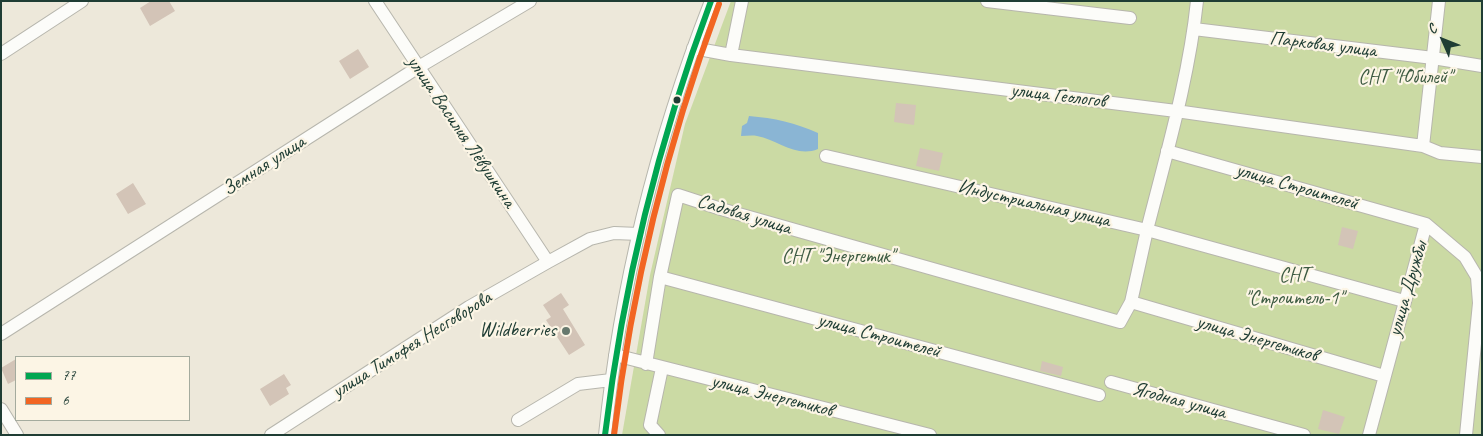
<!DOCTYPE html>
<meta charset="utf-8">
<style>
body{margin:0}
#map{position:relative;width:1483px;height:436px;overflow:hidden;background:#ede8da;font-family:Caveat,sans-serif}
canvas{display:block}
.frame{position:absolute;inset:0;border:2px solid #1f3d34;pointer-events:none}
.legend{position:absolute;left:15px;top:356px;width:175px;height:65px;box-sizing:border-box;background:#fcf5e5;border:1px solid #a4ab9e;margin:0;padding:6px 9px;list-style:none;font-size:15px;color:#1f3d34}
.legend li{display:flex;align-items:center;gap:10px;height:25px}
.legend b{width:25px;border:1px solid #a4ab9e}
.north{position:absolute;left:1418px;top:15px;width:50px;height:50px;-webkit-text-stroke:4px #fcf5e5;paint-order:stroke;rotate:314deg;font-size:14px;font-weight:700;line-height:20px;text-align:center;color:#1f3d34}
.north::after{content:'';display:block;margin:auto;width:18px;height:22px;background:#1f3d34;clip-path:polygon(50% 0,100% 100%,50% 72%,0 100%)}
</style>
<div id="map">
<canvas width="1483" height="436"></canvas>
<div class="frame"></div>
<ul class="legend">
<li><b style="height:6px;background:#00a651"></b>77</li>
<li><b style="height:6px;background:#f26522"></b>6</li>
</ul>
<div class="north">С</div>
</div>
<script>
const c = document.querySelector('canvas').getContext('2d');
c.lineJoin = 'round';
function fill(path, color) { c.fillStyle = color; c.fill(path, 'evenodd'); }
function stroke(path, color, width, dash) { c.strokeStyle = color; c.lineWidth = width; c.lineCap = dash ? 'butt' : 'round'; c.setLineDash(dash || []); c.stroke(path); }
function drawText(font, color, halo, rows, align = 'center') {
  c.font = font + ' Caveat,sans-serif'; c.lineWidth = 4.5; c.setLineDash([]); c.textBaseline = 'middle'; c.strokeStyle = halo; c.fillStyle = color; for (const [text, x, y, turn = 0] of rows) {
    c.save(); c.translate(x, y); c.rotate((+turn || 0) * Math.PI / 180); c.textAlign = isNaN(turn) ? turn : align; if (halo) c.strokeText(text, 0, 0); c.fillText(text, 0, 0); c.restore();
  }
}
fill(new Path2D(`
 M731 1H1482V435H622L650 275 685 124Z`), '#cbdaa4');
fill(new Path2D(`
 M749 116C774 118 796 123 818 133V149C796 158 778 140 757 136 752 135 746 136 741 136L742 126 747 123Z`), '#8ab5d4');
fill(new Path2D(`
 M151 1H169L175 11 150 26 140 8Z
 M358 49 369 67 350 79 339 61Z
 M896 103 916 105 914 125 894 122Z
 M920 148 943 153 939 171 916 166Z
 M133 183 146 204 128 214 116 194Z
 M1342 227 1358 231 1353 249 1338 245Z
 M561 293 569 305 563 309 585 345 569 355 546 320 551 317 543 305Z
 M16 359V380L8 384 1 368Z
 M1042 361 1063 367 1061 376 1040 371Z
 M284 374 291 385 286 388 289 394 270 406 260 389Z
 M1323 410 1345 417 1339 434 1318 429Z`), '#d3c4b7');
const minor = new Path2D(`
 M375 1 548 262
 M987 1 1130 18
 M1197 1C1189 78 1166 155 1147 230L1404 301
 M1194 29 1433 58 1482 66
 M693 48 731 55 1176 111 1423 146 1440 153 1482 157
 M1 54 82 1
 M731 55 742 1
 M1423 146 1439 1
 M1167 151 1426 224 1465 257 1477 277 1479 303 1466 435
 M660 277 1099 395
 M1131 302 1384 376
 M1 334 417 68 530 1
 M615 355 930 435
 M646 364 660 277 678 195 721 209 1120 322 1131 302 1147 230 826 156
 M1111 382 1304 435
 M1 409 17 435
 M518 420 578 384 611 380
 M271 435 469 307 548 262 590 239 614 233 639 234
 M605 435C620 287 657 139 711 1
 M659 435 650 425 662 368
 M1369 435 1426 224`);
stroke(minor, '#b7b6ad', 14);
stroke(minor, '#fcfcf9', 12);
stroke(new Path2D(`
 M605 435C623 285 658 142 711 1`), '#00a651', 6);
stroke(new Path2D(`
 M614 435C632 286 667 144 719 4`), '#f26522', 6);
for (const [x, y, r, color] of [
 [677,100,4.5,"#1f3d34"],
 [566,331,5,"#67796e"]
]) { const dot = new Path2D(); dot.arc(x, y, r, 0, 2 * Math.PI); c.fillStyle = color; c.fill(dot); stroke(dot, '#fcf5e5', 2); }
drawText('20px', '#1f3d34', '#fcf5e5', [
 ["Парковая улица",1323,45,7],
 ["улица Геологов",1058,96,7],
 ["улица Василия Лёвушкина",461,132,56],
 ["Земная улица",264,166,-33],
 ["улица Строителей",1297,187,16],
 ["Индустриальная улица",1034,204,13],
 ["Садовая улица",744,215,17],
 ["улица Дружбы",1408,289,-74],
 ["улица Строителей",879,336,15],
 ["улица Энергетиков",1257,339,16],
 ["улица Тимофея Несговорова",412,345,-32],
 ["улица Энергетиков",772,396,14],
 ["Ягодная улица",1179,401,15]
]);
drawText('20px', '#3c5a41', '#fcf5e5', [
 ["СНТ \"Юбилей\"",1405,78],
 ["СНТ \"Энергетик\"",838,257],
 ["СНТ",1294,276],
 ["\"Строитель-1\"",1294,299]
]);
drawText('20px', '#1f3d34', '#fcf5e5', [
 ["Wildberries",556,331]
], 'right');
</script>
